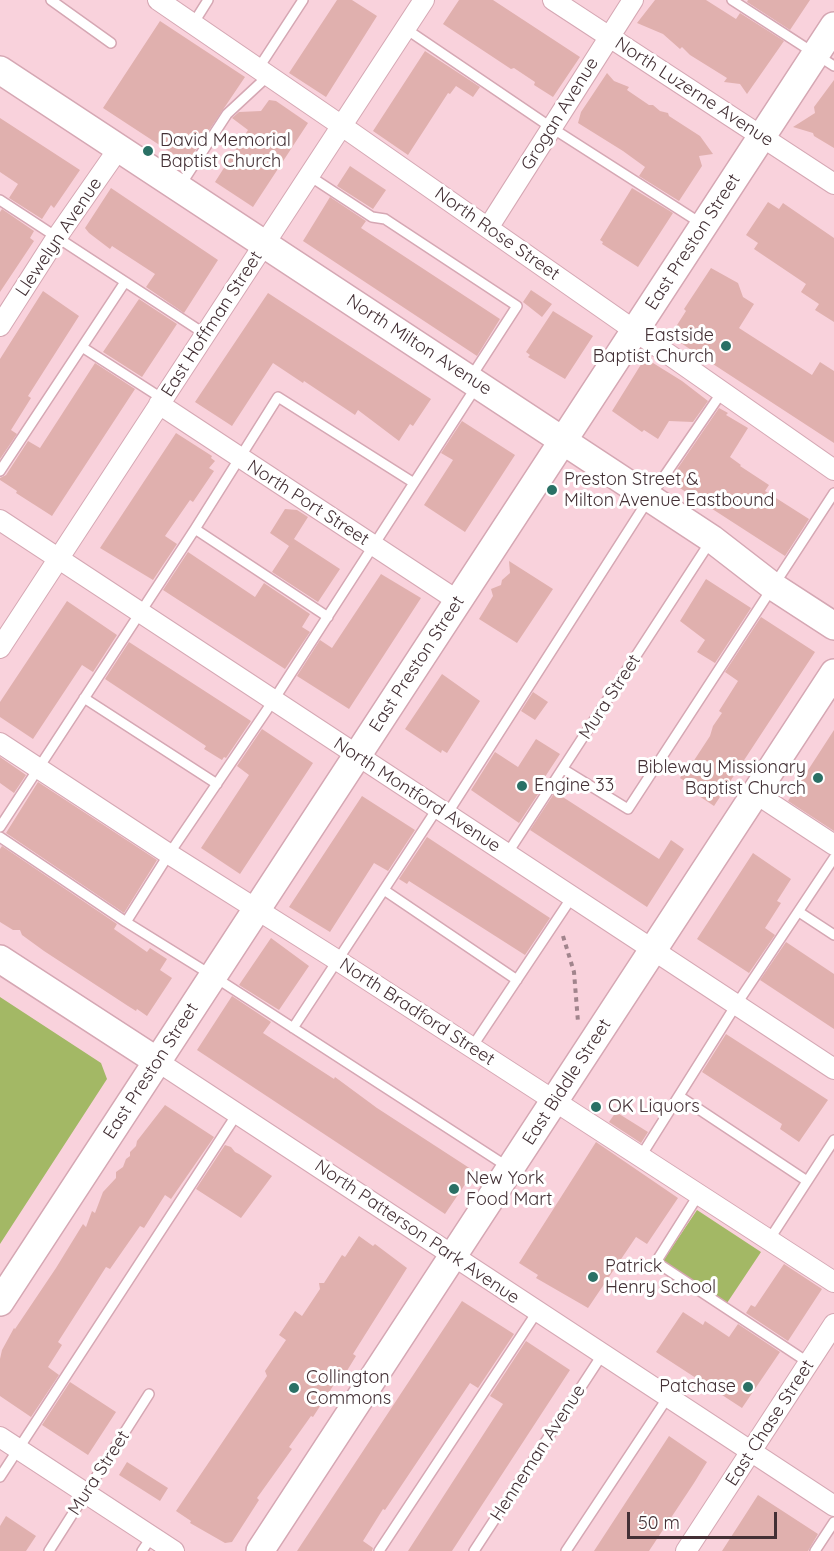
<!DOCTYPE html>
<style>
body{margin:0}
#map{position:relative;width:834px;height:1551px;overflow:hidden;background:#f9d2dc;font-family:Quicksand,sans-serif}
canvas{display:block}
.scale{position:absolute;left:627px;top:1512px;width:150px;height:27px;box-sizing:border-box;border:3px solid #433035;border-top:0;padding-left:8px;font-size:18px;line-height:21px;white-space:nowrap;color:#433035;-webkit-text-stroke:4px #fff;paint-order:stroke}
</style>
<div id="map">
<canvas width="834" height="1551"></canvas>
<div class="scale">50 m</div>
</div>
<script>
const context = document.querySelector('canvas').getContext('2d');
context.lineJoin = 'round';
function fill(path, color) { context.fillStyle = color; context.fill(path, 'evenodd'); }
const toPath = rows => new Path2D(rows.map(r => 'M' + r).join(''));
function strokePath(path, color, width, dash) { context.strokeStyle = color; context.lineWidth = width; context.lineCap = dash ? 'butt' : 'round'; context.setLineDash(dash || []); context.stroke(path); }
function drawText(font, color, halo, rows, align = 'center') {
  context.font = font + ' Quicksand,sans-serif'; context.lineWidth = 6; context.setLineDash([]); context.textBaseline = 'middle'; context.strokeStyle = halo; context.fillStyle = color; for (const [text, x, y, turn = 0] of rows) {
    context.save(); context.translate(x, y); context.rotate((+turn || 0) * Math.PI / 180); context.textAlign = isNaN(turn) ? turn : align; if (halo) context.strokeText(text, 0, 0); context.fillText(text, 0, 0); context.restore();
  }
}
fill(toPath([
 [0,997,101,1063,107,1079,0,1244],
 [697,1210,761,1252,727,1303,663,1261]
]), '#a3b865');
fill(toPath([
 [337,0,352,0,377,16,326,97,289,73],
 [459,0,493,0,580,57,553,97,534,85,535,82,514,68,511,69,443,24],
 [655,0,706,0,736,19,740,13,784,41,747,94,740,84,724,82,727,78,690,55,682,47,680,49,663,34,637,23],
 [748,0,810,0,790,30,747,2],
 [160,21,245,77,187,163,103,108],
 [425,51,480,87,473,97,456,86,450,94,448,93,408,155,373,131],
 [607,73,614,81,629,87,627,90,649,105,653,105,660,111,668,113,669,116,700,136,713,154,699,156,702,166,679,201,639,176,645,167,623,151,578,123,581,112],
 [834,80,834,148,814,136,813,133,793,127,815,113,814,107],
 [269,100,276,101,308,123,253,207,215,182,248,130,232,118,239,112,261,111],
 [0,118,80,170,54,208,51,205,42,219,9,198,18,184,0,172],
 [350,166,386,190,373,209,337,186],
 [111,188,218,260,184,313,146,287,155,274,112,246,110,249,89,233,85,228],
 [632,188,673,213,638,267,602,244,603,242,600,240],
 [330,197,366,221,361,228,500,319,477,356,303,241],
 [768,202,779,209,783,203,834,238,834,322,815,310,819,304,801,292,806,284,754,249,758,243,746,235],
 [2,209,34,231,30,238,34,241,0,292,0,212],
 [711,268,738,283,743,297,754,304,739,328,812,375,820,362,834,371,834,443,670,336,686,311,684,309],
 [531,290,552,304,542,317,523,302],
 [43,291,79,316,28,396,31,398,11,430,17,434,0,459,0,359],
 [268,293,431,399,413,426,410,424,399,441,358,410,355,415,304,381,303,383,273,363,232,426,195,402],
 [139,299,177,324,142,377,103,352],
 [553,311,593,336,565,379,528,357,530,355,526,352],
 [645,358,682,381,708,401,693,422,669,421,658,439,644,430,642,432,612,411],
 [95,363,135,389,52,516,16,493,17,491,0,480,0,478,6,475,28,441,40,448],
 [719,408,728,413,726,415,748,428,730,457,741,465,740,466,769,485,765,491,809,519,785,556,669,481],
 [462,421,515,455,465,532,424,505,453,460,441,453],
 [176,433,212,456,211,458,215,461,209,468,214,471,193,502,190,500,165,536,177,544,153,580,100,548],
 [285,509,297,510,308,517,294,539,340,569,318,602,272,572,289,546,270,533],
 [188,552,255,597,264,583,310,614,302,627,310,632,285,669,163,590],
 [509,561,553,589,517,643,479,619,493,596,491,589,501,585,502,580,510,573],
 [381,574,421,598,349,709,297,676,320,640,332,648],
 [706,579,751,608,715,663,697,652,705,640,680,621],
 [67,601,117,635,93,672,82,665,33,739,0,717,0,702],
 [761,617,815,652,714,806,690,790,692,786,680,778,691,761,693,762,710,736,713,726,722,713,719,711,738,681,725,672],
 [129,642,251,721,226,758,224,757,222,760,204,749,206,746,105,679],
 [442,674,480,701,447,753,442,750,441,753,405,729],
 [533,692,548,702,535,720,521,711],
 [262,729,313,763,240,874,201,848,249,775,237,766],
 [834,730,834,831,788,801],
 [536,739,560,754,541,783,544,785,519,823,471,790,495,752,518,767],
 [0,757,26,775,14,793,0,783],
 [38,782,157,860,124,913,6,833],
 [555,792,659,859,671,840,684,849,647,907,530,830],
 [362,796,415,830,388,871,374,863,330,932,289,907],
 [427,837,550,918,525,955,409,881,407,884,399,879],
 [2,846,117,924,114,929,147,952,150,948,167,959,160,970,172,978,147,1016,137,1009,136,1011,128,1006,44,951,22,935,20,930,13,930,0,922,0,849],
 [753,853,791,879,777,901,781,903,765,928,775,935,749,973,697,939],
 [271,938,309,966,279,1010,239,985],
 [786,942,834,974,834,1029,760,980],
 [232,996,271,1022,263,1033,334,1079,335,1077,377,1108,474,1171,445,1214,197,1050],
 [726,1034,828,1100,799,1142,780,1129,782,1124,702,1072],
 [165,1105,214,1137,171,1199,165,1195,144,1228,140,1226,110,1269,106,1267,58,1342,62,1345,48,1367,59,1375,31,1417,0,1396,0,1359,2,1350,14,1328,15,1329,56,1268,83,1224,86,1227,92,1211,95,1213,103,1192,116,1178,116,1172,123,1167,126,1159,130,1156,130,1152,136,1146,137,1141],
 [616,1112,648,1132,641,1143,609,1122],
 [596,1142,678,1198,647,1244,636,1237,588,1308,536,1278,538,1275,519,1263],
 [225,1145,231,1147,235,1152,239,1154,272,1176,241,1218,196,1189],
 [359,1236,373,1246,375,1244,407,1268,353,1354,356,1356,345,1374,342,1372,313,1417,311,1416,289,1447,292,1449,257,1498,259,1500,232,1542,225,1543,190,1523,191,1521,176,1511,267,1376,265,1371,286,1340,279,1335,295,1311,302,1316,320,1289,319,1283,324,1283,342,1255,345,1257],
 [784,1264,822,1289,788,1341,746,1313,751,1305,755,1307],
 [462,1301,514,1334,478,1388,470,1383,385,1510,383,1509,363,1541,373,1548,372,1551,297,1551],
 [683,1312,703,1325,705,1321,729,1337,738,1324,780,1352,742,1408,656,1352],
 [526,1341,570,1370,452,1551,408,1551,503,1404,490,1396],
 [70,1382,116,1412,88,1455,42,1425],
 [669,1436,707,1462,694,1483,649,1551,594,1551],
 [127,1462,168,1488,160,1501,119,1475],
 [758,1495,818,1534,808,1551,722,1551],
 [6,1516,36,1536,26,1551,0,1551,0,1526]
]), '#e0b0ae');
const lane = toPath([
 [51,0,111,43],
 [732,0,834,66],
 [193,24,208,0],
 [406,29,552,128,702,224],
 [258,69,303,0],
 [308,175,372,217,385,219,517,306,471,377],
 [180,186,227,114,268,76],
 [0,200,205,334],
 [82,347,163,399],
 [0,471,125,282],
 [195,529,328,617],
 [84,698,217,784],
 [563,769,628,809,834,493],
 [447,814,650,497,722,392],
 [0,827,195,529,278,397,414,483],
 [0,837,126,922,213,976,508,1167],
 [507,854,710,542],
 [384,890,517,980],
 [799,912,834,935],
 [126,922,169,854,273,701,476,387],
 [293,1028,437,809],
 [472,1047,572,897],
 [679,1096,807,1181],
 [641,1156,736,1005,834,858],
 [699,1194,656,1262,809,1363],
 [769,1240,834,1140],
 [0,1477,237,1114],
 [49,1551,149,1394],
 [142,1551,152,1536],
 [379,1551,537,1312],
 [474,1551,602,1355],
 [566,1551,668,1397],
 [815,1551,834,1522]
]);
const street = toPath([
 [158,0,342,126,834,470],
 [553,0,834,184],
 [488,228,633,0],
 [0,326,57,237,119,148],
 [159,404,458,601],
 [0,520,834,1069],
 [0,648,424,0],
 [0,743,169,854,337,960,834,1282],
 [755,793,834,845],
 [157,1061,834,1506],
 [0,1437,174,1551],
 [686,1551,834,1324]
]);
const secondary = toPath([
 [0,70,712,539,774,587,834,626],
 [0,959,157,1061],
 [0,1302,834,26],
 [260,1551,834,673]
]);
strokePath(lane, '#d5a7b3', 12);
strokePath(street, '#d5a7b3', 22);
strokePath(secondary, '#d5a7b3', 30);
strokePath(toPath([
 [563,936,574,972,578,1022]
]), '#a1848c', 4, [4.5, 4.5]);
strokePath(lane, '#fff', 9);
strokePath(street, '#fff', 20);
strokePath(secondary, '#fff', 27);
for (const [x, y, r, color] of [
 [148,151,6,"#2a7065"],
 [726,346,6,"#2a7065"],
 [552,490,6,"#2a7065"],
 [818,778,6,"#2a7065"],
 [522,786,6,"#2a7065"],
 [596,1107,6,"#2a7065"],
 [454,1189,6,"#2a7065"],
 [593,1277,6,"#2a7065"],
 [748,1387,6,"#2a7065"],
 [294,1388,6,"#2a7065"]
]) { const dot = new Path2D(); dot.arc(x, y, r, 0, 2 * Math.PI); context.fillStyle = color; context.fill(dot); strokePath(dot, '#fff', 2); }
drawText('18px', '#433035', '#fff', [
 ["North Luzerne Avenue",694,92,33],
 ["Grogan Avenue",560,114,-58],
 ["North Rose Street",497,234,35],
 ["Llewelyn Avenue",59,237,-56],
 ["East Preston Street",693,242,-57],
 ["East Hoffman Street",212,324,-57],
 ["North Milton Avenue",419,345,33],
 ["North Port Street",308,503,33],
 ["East Preston Street",417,664,-57],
 ["Mura Street",610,697,-57],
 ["North Montford Avenue",417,795,33],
 ["North Bradford Street",417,1012,33],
 ["East Preston Street",151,1071,-57],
 ["East Biddle Street",567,1082,-57],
 ["North Patterson Park Avenue",417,1232,34],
 ["East Chase Street",770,1423,-57],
 ["Henneman Avenue",538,1453,-57],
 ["Mura Street",99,1473,-57]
]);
drawText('18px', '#433035', '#fff', [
 ["David Memorial",160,141],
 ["Baptist Church",160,162],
 ["Eastside",714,336,"right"],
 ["Baptist Church",714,357,"right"],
 ["Preston Street &",564,480],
 ["Milton Avenue Eastbound",564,501],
 ["Bibleway Missionary",806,768,"right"],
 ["Baptist Church",806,789,"right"],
 ["Engine 33",534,786],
 ["OK Liquors",608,1107],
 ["New York",466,1179],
 ["Food Mart",466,1200],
 ["Patrick",605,1267],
 ["Henry School",605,1288],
 ["Collington",306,1378],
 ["Commons",306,1399],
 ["Patchase",736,1387,"right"]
], 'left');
</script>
